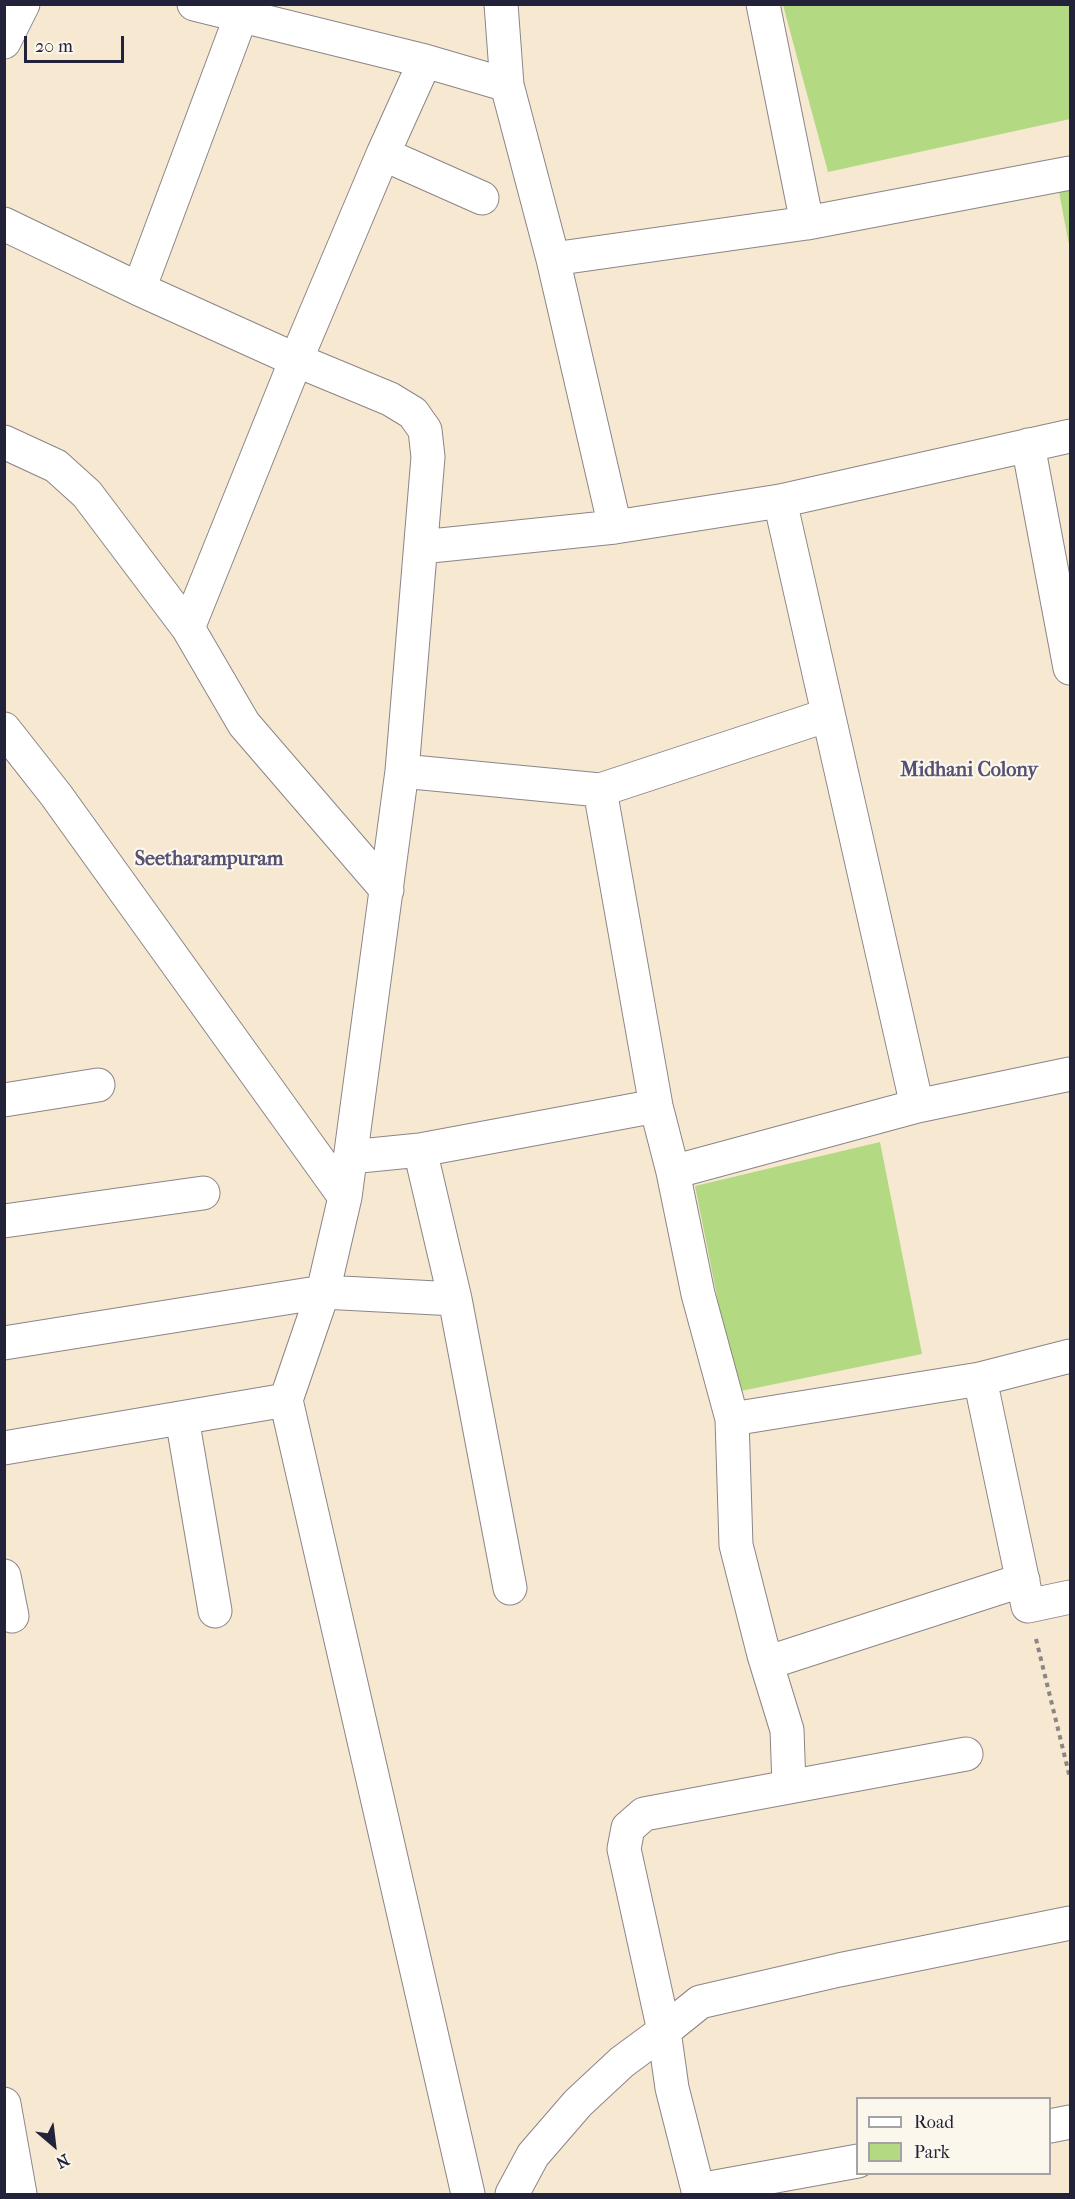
<!DOCTYPE html>
<style>
body{margin:0}
#map{position:relative;width:1075px;height:2199px;overflow:hidden;background:#f7e8d2;font-family:"IM FELL French Canon",serif}
canvas{display:block}
.frame{position:absolute;inset:0;border:6px solid #22223b;pointer-events:none}
.legend{position:absolute;left:856px;top:2097px;width:195px;height:78px;box-sizing:border-box;background:#fbf7ec;border:2px solid #a4a2a5;margin:0;padding:8px 10px;list-style:none;font-size:18px;color:#22223b}
.legend li{display:flex;align-items:center;gap:12px;height:30px}
.legend b{width:30px;border:2px solid #a4a2a5}
.north{position:absolute;left:24px;top:2115px;width:60px;height:60px;-webkit-text-stroke:4px #fbf7ec;paint-order:stroke;rotate:152deg;font-size:16px;font-weight:700;line-height:24px;text-align:center;color:#22223b}
.north::after{content:'';display:block;margin:auto;width:21px;height:27px;background:#22223b;clip-path:polygon(50% 0,100% 100%,50% 72%,0 100%)}
.scale{position:absolute;left:24px;top:36px;width:100px;height:27px;box-sizing:border-box;border:3px solid #22223b;border-top:0;padding-left:8px;font-size:18px;line-height:21px;white-space:nowrap;color:#22223b;-webkit-text-stroke:4px #fbf7ec;paint-order:stroke}
</style>
<div id="map">
<canvas width="1075" height="2199"></canvas>
<div class="frame"></div>
<ul class="legend">
<li><b style="height:8px;background:#fff"></b>Road</li>
<li><b style="height:16px;background:#b3da83"></b>Park</li>
</ul>
<div class="north">N</div>
<div class="scale">20 m</div>
</div>
<script>
const context = document.querySelector('canvas').getContext('2d');
context.lineJoin = 'round';
function fill(path, color) { context.fillStyle = color; context.fill(path, 'evenodd'); }
const toPath = rows => new Path2D(rows.map(r => 'M' + r).join(''));
function strokePath(path, color, width, dash) { context.strokeStyle = color; context.lineWidth = width; context.lineCap = dash ? 'butt' : 'round'; context.setLineDash(dash || []); context.stroke(path); }
function drawText(font, color, halo, rows, align = 'center') {
  context.font = font + ' "IM FELL French Canon",serif'; context.lineWidth = 4.5; context.setLineDash([]); context.textBaseline = 'middle'; context.strokeStyle = halo; context.fillStyle = color; for (const [text, x, y, turn = 0] of rows) {
    context.save(); context.translate(x, y); context.rotate((+turn || 0) * Math.PI / 180); context.textAlign = isNaN(turn) ? turn : align; if (halo) context.strokeText(text, 0, 0); context.fillText(text, 0, 0); context.restore();
  }
}
fill(toPath([
 [783,5,1070,5,1070,119,828,172],
 [1070,190,1070,250,1059,192],
 [880,1142,922,1354,736,1392,695,1186]
]), '#b3da83');
const minor = toPath([
 [194,4,425,61,507,85],
 [501,4,507,85,553,259,615,527],
 [763,4,807,223],
 [4,42,23,4],
 [383,154,482,198],
 [4,224,139,289,296,360,390,399,413,413,425,430,428,457,402,771,345,1197,323,1292,286,1400,468,2194],
 [553,259,807,223,1070,173],
 [139,289,241,16],
 [4,442,56,466,87,494,188,628,244,724,387,890],
 [1028,445,1070,668],
 [780,501,917,1106],
 [421,547,615,527,780,501,1070,436],
 [188,628,296,360,383,154,425,61],
 [4,729,56,795,345,1197],
 [402,771,600,790,828,715],
 [600,790,656,1106,673,1172,698,1294,732,1419,736,1545,764,1655,779,1659,1023,1580],
 [4,1100,98,1085],
 [420,1150,455,1299,510,1588],
 [350,1157,420,1150,656,1106],
 [673,1172,917,1106,1070,1074],
 [4,1221,203,1193],
 [4,1343,323,1292,455,1299],
 [980,1379,1028,1606,1070,1597],
 [182,1418,215,1611],
 [732,1419,980,1379,1070,1356],
 [4,1448,286,1400],
 [4,1576,12,1616],
 [764,1655,787,1730,789,1786],
 [4,2104,20,2194],
 [1050,2126,1070,2122],
 [699,2190,858,2161],
 [512,2194,533,2155,578,2103,622,2062,664,2031,624,1849,628,1828,644,1814,966,1754],
 [699,2194,672,2088,664,2031,700,2002,839,1970,1070,1923]
]);
strokePath(minor, '#8c8586', 35);
strokePath(toPath([
 [1036,1639,1070,1778]
]), '#8c8586', 4, [4.5, 4.5]);
strokePath(minor, '#fff', 33);
drawText('bold 20px', '#565073', '#fbf7ec', [
 ["Midhani Colony",969,771],
 ["Seetharampuram",209,860]
]);
</script>
